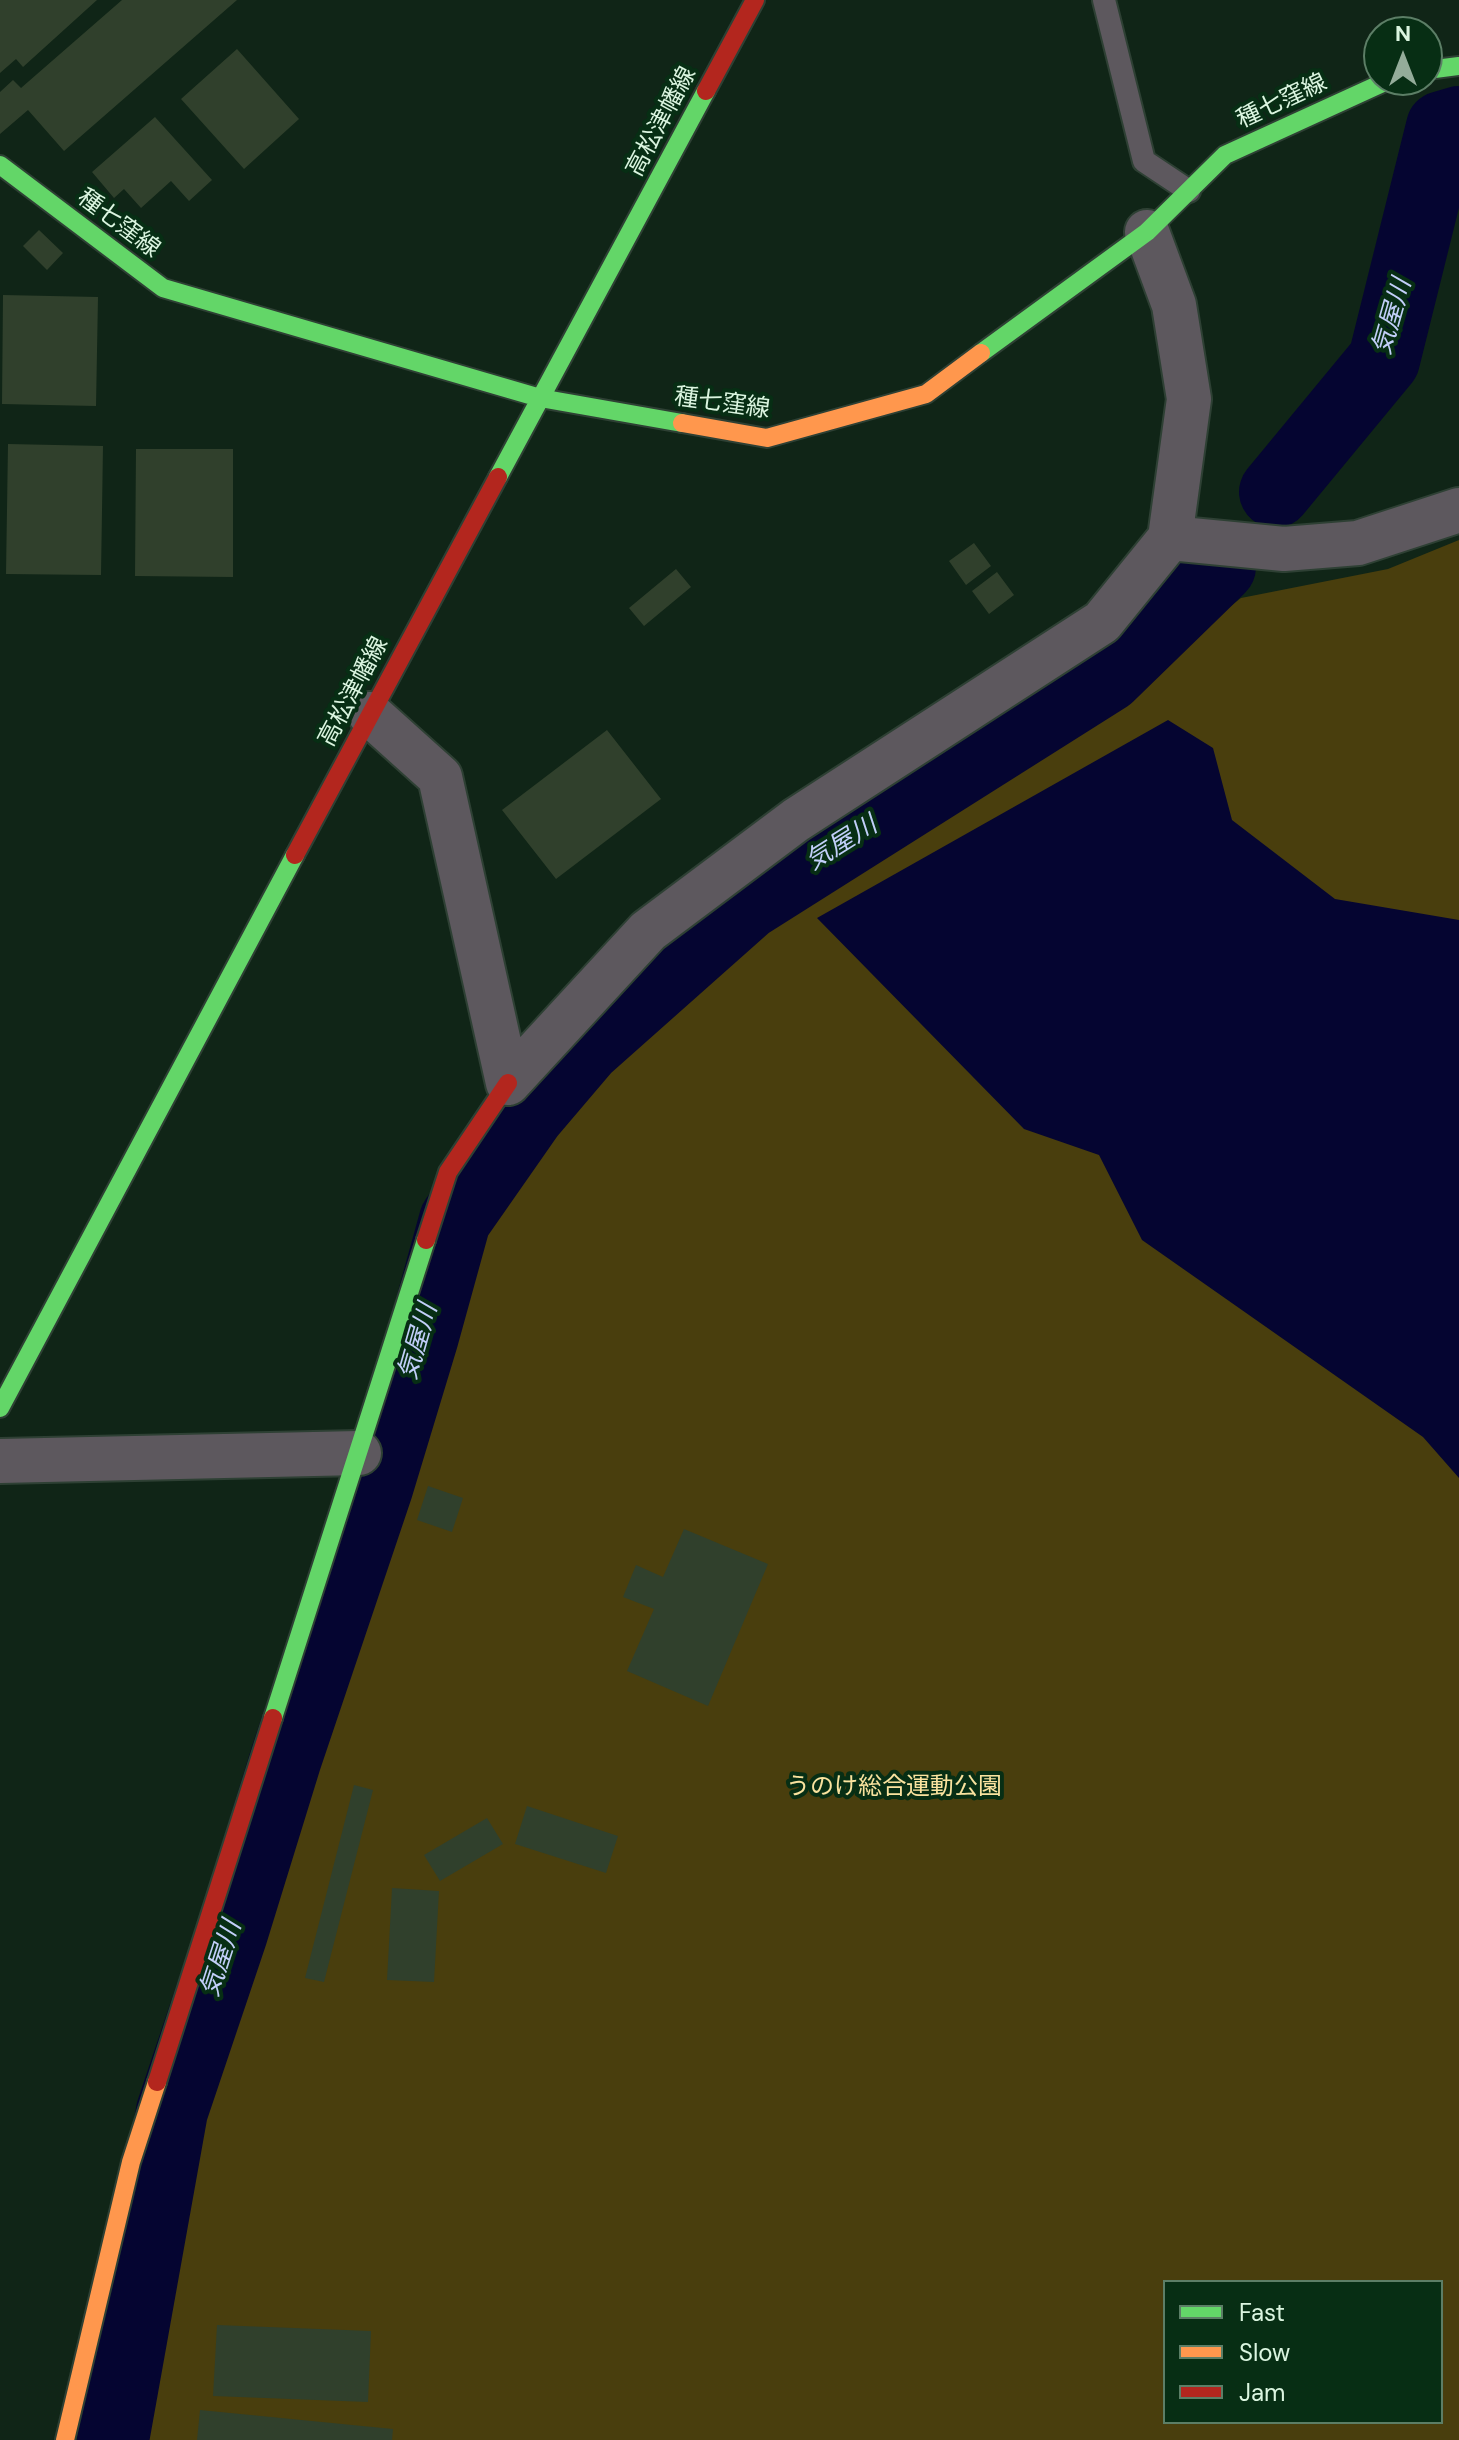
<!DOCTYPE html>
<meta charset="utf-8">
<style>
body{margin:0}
#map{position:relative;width:1459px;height:2440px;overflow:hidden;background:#102517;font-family:"DM Sans",sans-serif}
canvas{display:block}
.legend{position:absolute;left:1163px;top:2280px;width:280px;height:144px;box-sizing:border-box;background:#072e14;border:2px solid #5c7e66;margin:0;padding:10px 14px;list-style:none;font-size:24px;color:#dbf5e0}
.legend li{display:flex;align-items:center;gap:16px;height:40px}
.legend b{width:40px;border:2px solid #5c7e66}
.north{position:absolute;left:1363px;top:16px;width:80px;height:80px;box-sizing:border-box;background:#072e14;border:2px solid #5c7e66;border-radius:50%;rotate:0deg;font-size:22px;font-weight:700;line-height:32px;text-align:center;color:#dbf5e0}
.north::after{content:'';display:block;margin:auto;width:28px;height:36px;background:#94ac9a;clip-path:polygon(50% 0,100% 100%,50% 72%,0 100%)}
</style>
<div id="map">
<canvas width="1459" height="2440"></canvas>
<ul class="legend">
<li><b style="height:10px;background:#63d668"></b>Fast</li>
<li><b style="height:10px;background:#ff974d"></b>Slow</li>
<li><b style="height:10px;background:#b3261e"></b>Jam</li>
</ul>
<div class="north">N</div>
</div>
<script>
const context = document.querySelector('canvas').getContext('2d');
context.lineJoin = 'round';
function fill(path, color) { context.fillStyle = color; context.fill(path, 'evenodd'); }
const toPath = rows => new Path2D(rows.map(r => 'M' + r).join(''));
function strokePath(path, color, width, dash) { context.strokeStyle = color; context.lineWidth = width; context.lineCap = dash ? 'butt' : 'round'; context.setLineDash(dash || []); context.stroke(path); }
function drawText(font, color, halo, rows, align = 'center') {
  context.font = font + ' "DM Sans","Noto Sans JP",sans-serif'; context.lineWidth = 8; context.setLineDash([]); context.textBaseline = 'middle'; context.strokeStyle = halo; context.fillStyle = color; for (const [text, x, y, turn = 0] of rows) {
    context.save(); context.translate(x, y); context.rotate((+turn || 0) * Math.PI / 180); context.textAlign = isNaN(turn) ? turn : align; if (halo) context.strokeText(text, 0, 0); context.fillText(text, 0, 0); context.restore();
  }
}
fill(toPath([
 [1459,540,1459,2440,138,2440,199,2126,396,1494,472,1230,604,1057,718,955,991,791,1241,598,1388,569],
 [1165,2282,1441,2282,1441,2422,1165,2422]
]), '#493e0d');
fill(toPath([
 [1168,720,1213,748,1232,820,1335,899,1459,920,1459,1478,1423,1437,1142,1240,1099,1155,1024,1129,817,918]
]), '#050531');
strokePath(toPath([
 [1275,492,1384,360,1442,127,1459,122],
 [113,2440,172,2111,232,1933,286,1758,377,1488,423,1336,455,1220,529,1114,586,1047,747,904,1108,676,1220,567]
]), '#050531', 72);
fill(toPath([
 [0,0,97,0,23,67,16,59,0,73],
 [122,0,237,0,64,151,28,110,0,134,0,92,13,80,21,88],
 [237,49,299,119,244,169,181,99],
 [155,117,212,180,189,201,171,181,141,208,124,189,114,198,92,172],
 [39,230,63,253,47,270,23,246],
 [3,295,98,297,96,406,2,404],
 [8,444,103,446,101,575,6,574],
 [136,449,233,449,233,577,135,576],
 [974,543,991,566,966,585,949,561],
 [676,569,691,587,644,626,629,608],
 [997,572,1014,595,989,614,972,591],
 [607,730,661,799,556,879,502,810],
 [428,1486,463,1498,452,1532,417,1520],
 [684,1529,768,1564,708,1706,627,1671,654,1609,623,1597,636,1565,663,1577],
 [354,1785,373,1790,324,1982,305,1978],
 [527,1806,618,1836,606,1873,515,1844],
 [487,1818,503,1844,440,1881,424,1855],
 [392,1888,439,1891,434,1982,387,1980],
 [217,2325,371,2331,368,2402,213,2396],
 [200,2410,393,2429,392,2440,197,2440]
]), '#30402c');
const lane = toPath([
 [1104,0,1144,161,1189,191]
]);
const street = toPath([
 [1170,538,1284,549,1358,543,1459,510],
 [370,714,440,777,508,1083],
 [508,1083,648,931,796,820,1102,622,1170,538,1189,399,1174,305,1147,232],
 [0,1461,359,1453]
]);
const fast = toPath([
 [1427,70,1459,66],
 [0,165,163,288,540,398,682,423],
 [981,353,1147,232,1225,155,1389,80],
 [498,477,706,91],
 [0,1408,295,855],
 [273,1718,426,1240]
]);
const slow = toPath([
 [682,423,767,438,926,394,981,353],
 [65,2440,131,2162,157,2082]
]);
const jam = toPath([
 [706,91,755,0],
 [295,855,498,477],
 [426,1240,448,1172,508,1083],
 [157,2082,273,1718]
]);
strokePath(lane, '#2e4034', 26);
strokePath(street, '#2e4034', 48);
strokePath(fast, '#2e4034', 22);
strokePath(slow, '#2e4034', 22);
strokePath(jam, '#2e4034', 22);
strokePath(lane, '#5d585e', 22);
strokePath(street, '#5d585e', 44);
strokePath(fast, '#63d668', 18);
strokePath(slow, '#ff974d', 18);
strokePath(jam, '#b3261e', 18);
drawText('24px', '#dbf5e0', '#072e14', [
 ["種七窪線",1282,102,-25],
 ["高松津幡線",662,122,-62],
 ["種七窪線",118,224,37],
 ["種七窪線",722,404,8],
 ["高松津幡線",354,692,-62]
]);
drawText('24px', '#fae39f', '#072e14', [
 ["うのけ総合運動公園",894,1788]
]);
drawText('italic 26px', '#c2cff9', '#072e14', [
 ["気屋川",1393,317,-74],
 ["気屋川",842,844,-32],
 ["気屋川",419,1342,-74],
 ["気屋川",222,1959,-72]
]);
</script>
